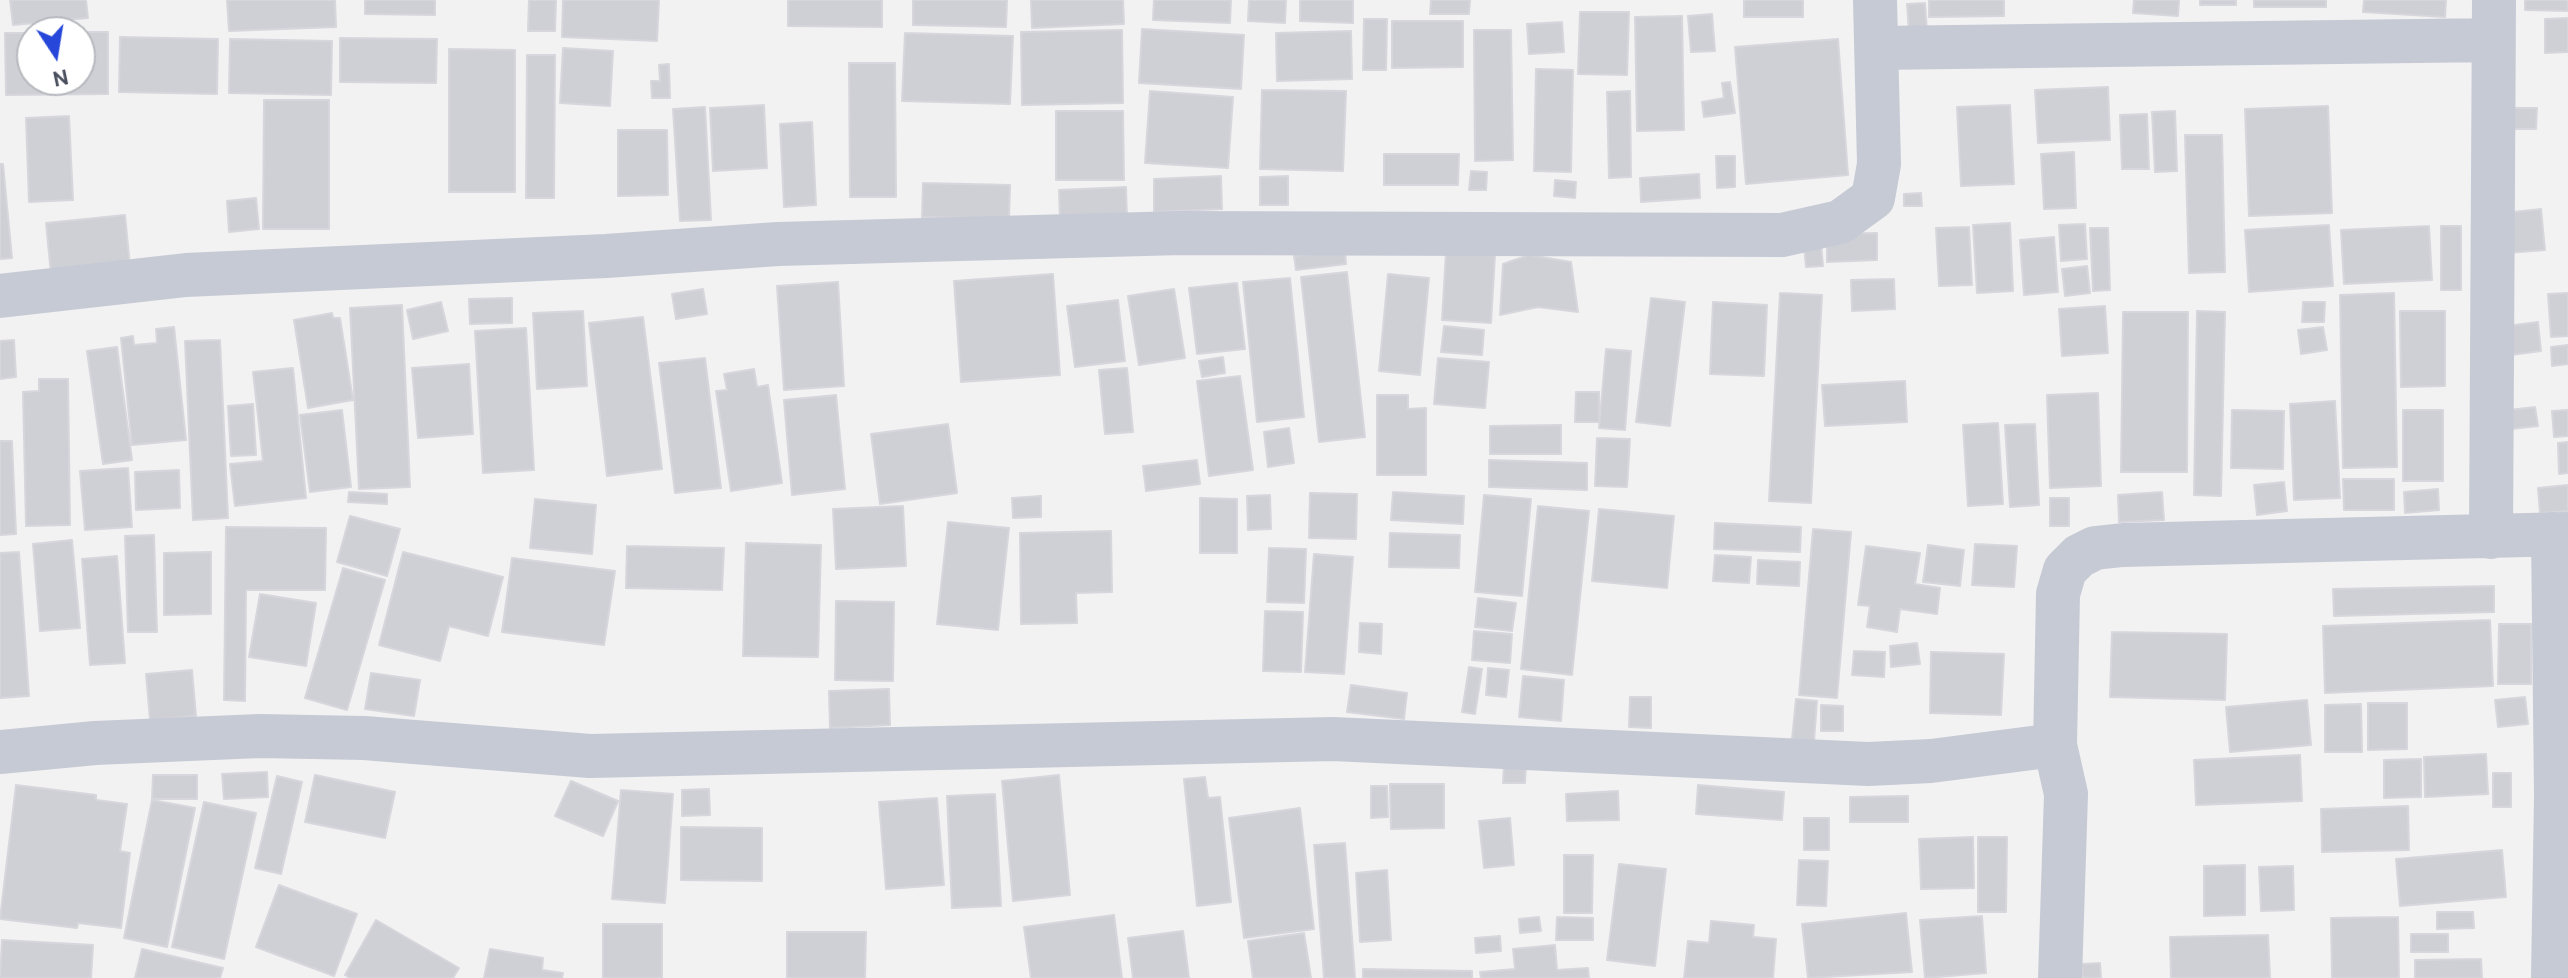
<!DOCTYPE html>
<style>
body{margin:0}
#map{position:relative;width:2568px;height:978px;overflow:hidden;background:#f3f2f2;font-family:Cabin,sans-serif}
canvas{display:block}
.north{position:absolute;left:16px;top:16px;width:80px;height:80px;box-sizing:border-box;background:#fff;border:2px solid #b7b9bf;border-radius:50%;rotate:168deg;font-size:22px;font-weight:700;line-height:32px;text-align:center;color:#4a505e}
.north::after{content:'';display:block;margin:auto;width:28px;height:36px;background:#2647d9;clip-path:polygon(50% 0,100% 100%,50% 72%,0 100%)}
</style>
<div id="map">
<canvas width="2568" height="978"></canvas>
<div class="north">N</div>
</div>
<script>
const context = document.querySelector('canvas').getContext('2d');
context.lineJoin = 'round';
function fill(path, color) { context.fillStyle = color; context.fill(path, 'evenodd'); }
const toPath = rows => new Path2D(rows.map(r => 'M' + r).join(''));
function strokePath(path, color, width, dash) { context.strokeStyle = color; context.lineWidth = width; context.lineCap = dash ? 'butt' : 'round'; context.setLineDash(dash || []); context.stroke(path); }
const building = toPath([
 [10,0,86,0,88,18,13,25,10,0],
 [227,0,335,0,336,27,229,31,227,0],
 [365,0,435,0,435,15,365,14,365,0],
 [529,0,556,0,555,31,528,31,529,0],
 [563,0,659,0,657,41,562,37,563,0],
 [788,0,882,0,882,27,788,26,788,0],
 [913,0,1007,0,1006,27,913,25,913,0],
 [1031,0,1123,0,1124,24,1032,28,1031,0],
 [1154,0,1231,0,1230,23,1153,20,1154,0],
 [1249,0,1286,0,1285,23,1248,21,1249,0],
 [1300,0,1353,0,1353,23,1300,21,1300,0],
 [1431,0,1470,0,1469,14,1430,14,1431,0],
 [1744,0,1803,0,1803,17,1744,17,1744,0],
 [1929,0,2004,0,2004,16,1929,17,1929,0],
 [2134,0,2179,0,2178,16,2133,13,2134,0],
 [2200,0,2236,0,2236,5,2200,5,2200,0],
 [2254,0,2326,0,2326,7,2254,7,2254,0],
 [2364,0,2446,0,2445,17,2363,12,2364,0],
 [2525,0,2568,0,2568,11,2525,10,2525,0],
 [1925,3,1927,32,1909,33,1907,4,1925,3],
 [1580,12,1629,12,1627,75,1578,74,1580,12],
 [1712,14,1715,51,1691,52,1688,16,1712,14],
 [1682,16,1684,130,1637,131,1635,17,1682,16],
 [2568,18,2568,52,2545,53,2545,19,2568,18],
 [1364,19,1387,19,1386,70,1363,70,1364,19],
 [1392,21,1463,21,1463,67,1392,68,1392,21],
 [1562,22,1564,52,1529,54,1527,24,1562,22],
 [1142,29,1244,35,1241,89,1139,83,1142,29],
 [1122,30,1123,103,1022,105,1021,32,1122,30],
 [1474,30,1511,30,1513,160,1475,161,1474,30],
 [1351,31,1352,79,1277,81,1276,33,1351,31],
 [80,32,108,32,108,94,6,95,5,33,32,33,32,80,80,80,80,32],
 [905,33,1013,36,1010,104,902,101,905,33],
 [120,37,218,39,217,94,119,92,120,37],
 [340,38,437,39,436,83,340,82,340,38],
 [230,39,332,41,331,95,229,93,230,39],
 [1838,39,1848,175,1746,184,1735,47,1838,39],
 [563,48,613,51,610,106,560,103,563,48],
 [449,49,515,50,515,192,449,192,449,49],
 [527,55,555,55,554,198,526,198,527,55],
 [849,63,895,63,896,197,850,197,849,63],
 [669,64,670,98,652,98,651,81,660,81,659,65,669,64],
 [1536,69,1573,70,1571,172,1534,171,1536,69],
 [1730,82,1735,113,1704,117,1702,102,1724,98,1722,83,1730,82],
 [2108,87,2110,140,2038,143,2035,90,2108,87],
 [1262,90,1346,91,1343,171,1260,169,1262,90],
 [1150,91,1233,97,1228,168,1145,163,1150,91],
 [1630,91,1631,177,1609,178,1607,92,1630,91],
 [264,100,329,100,329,229,263,229,264,100],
 [764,105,767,168,713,171,710,108,764,105],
 [2010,105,2014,184,1961,186,1957,107,2010,105],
 [2328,106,2332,213,2249,216,2245,109,2328,106],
 [705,107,711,220,680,221,673,109,705,107],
 [2514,108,2537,108,2536,129,2513,129,2514,108],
 [1056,111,1123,111,1124,180,1056,180,1056,111],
 [2175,111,2177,171,2155,172,2152,112,2175,111],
 [2147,114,2149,169,2122,169,2120,115,2147,114],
 [69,116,73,200,29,202,26,118,69,116],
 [812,122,816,205,784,207,780,124,812,122],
 [618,130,667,130,668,195,618,196,618,130],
 [2185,135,2222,135,2225,272,2189,273,2185,135],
 [2074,152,2076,208,2044,209,2041,154,2074,152],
 [1384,154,1459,154,1458,185,1384,185,1384,154],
 [1716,156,1735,156,1735,187,1717,188,1716,156],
 [0,164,3,164,12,258,0,259,0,164],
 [1471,171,1487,172,1486,190,1469,190,1471,171],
 [1699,174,1700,198,1641,202,1640,178,1699,174],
 [1221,176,1222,209,1154,212,1154,179,1221,176],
 [1288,176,1288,205,1260,205,1260,177,1288,176],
 [1555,180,1576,182,1575,198,1554,196,1555,180],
 [923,183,1010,185,1009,219,922,217,923,183],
 [1126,187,1127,220,1060,223,1059,190,1126,187],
 [1921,193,1922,206,1904,206,1904,194,1921,193],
 [256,198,259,229,229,232,227,201,256,198],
 [2541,209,2545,250,2507,253,2504,213,2541,209],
 [125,215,130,266,51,274,46,223,125,215],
 [2010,223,2013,291,1977,293,1973,225,2010,223],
 [2085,224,2087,259,2061,261,2059,225,2085,224],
 [2329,225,2333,286,2249,292,2245,230,2329,225],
 [2429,226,2432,280,2344,284,2341,230,2429,226],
 [2441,226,2461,226,2461,290,2441,290,2441,226],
 [1969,227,1972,285,1939,286,1936,228,1969,227],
 [2090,228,2108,228,2110,290,2093,291,2090,228],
 [1877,233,1877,260,1827,262,1827,234,1877,233],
 [2054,237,2058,292,2024,295,2020,240,2054,237],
 [1821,244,1823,266,1806,267,1804,245,1821,244],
 [1345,250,1346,264,1296,270,1294,256,1345,250],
 [1446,252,1495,255,1491,323,1442,320,1446,252],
 [1529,255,1571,262,1578,312,1538,307,1500,315,1503,264,1529,255],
 [2087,266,2090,293,2065,296,2062,269,2087,266],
 [1347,272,1365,437,1319,442,1301,277,1347,272],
 [1053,274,1060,375,961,382,954,281,1053,274],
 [1388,274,1429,278,1420,375,1379,371,1388,274],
 [1290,278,1304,417,1257,422,1243,282,1290,278],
 [1894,279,1895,309,1852,311,1851,280,1894,279],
 [838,282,844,386,784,390,777,286,838,282],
 [1237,283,1245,349,1197,354,1189,288,1237,283],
 [703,289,707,314,676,319,672,294,703,289],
 [1174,289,1185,358,1139,365,1128,296,1174,289],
 [1780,293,1822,295,1811,503,1769,501,1780,293],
 [2394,293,2397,467,2343,468,2340,295,2394,293],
 [2568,293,2568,336,2551,337,2548,294,2568,293],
 [512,298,512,323,470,324,469,299,512,298],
 [1651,298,1685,302,1670,426,1636,422,1651,298],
 [1118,300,1125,361,1075,367,1067,306,1118,300],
 [441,302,448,331,413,339,407,310,441,302],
 [1713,302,1767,305,1764,376,1710,374,1713,302],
 [2303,302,2325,302,2324,322,2302,322,2303,302],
 [402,305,410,487,359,489,350,308,402,305],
 [2105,306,2108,353,2062,356,2059,309,2105,306],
 [583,311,587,386,537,389,533,313,583,311],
 [2197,311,2225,312,2221,496,2194,495,2197,311],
 [2400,311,2445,311,2445,386,2401,387,2400,311],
 [2123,312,2188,312,2187,472,2121,472,2123,312],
 [332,313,333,318,340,318,353,400,308,408,294,320,332,313],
 [643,317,662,469,607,476,589,323,643,317],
 [2538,322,2541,351,2511,355,2507,326,2538,322],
 [1444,326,1484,330,1482,355,1441,352,1444,326],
 [174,327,186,440,132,445,121,338,133,336,134,345,157,343,156,329,174,327],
 [2323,327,2327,350,2301,354,2298,330,2323,327],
 [526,328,534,470,483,473,475,331,526,328],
 [14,340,16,377,0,379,0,341,14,340],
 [220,340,228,518,193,520,185,341,220,340],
 [2568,345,2568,364,2552,366,2551,347,2568,345],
 [117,347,132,460,103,464,87,351,117,347],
 [1606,349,1631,351,1625,430,1599,428,1606,349],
 [1223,357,1225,373,1202,377,1199,361,1223,357],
 [705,358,721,488,675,493,659,363,705,358],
 [1438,358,1489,362,1485,408,1434,404,1438,358],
 [469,364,473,434,418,438,412,368,469,364],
 [293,368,306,498,235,506,230,464,263,461,253,372,293,368],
 [1127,368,1133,432,1105,434,1099,370,1127,368],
 [754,369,757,387,768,385,782,483,731,491,716,391,727,390,724,374,754,369],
 [1240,376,1253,470,1209,476,1197,381,1240,376],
 [39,379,68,379,70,525,26,526,23,392,39,391,39,379],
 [1905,381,1907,422,1825,426,1822,385,1905,381],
 [1576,392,1599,392,1599,422,1575,422,1576,392],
 [2098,393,2101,486,2050,488,2047,395,2098,393],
 [836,395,845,489,792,495,784,400,836,395],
 [1377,395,1408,395,1408,409,1426,408,1426,475,1377,475,1377,395],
 [2335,401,2340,498,2294,500,2290,404,2335,401],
 [253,404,256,455,231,456,228,406,253,404],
 [2535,407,2538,426,2511,429,2509,410,2535,407],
 [342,410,351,487,310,492,300,415,342,410],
 [2232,410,2284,411,2283,469,2231,468,2232,410],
 [2403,410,2443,410,2443,481,2403,481,2403,410],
 [2568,410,2568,436,2554,437,2552,411,2568,410],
 [1998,423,2003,504,1968,506,1963,425,1998,423],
 [948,424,957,493,880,504,871,434,948,424],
 [2035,424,2039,505,2010,507,2005,425,2035,424],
 [1561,425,1561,454,1490,454,1490,426,1561,425],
 [1289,428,1294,463,1268,467,1264,432,1289,428],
 [1597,438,1630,439,1627,487,1595,486,1597,438],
 [0,441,12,441,16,534,0,535,0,441],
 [2568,442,2568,473,2559,474,2558,443,2568,442],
 [1197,460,1200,484,1146,491,1143,466,1197,460],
 [1489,460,1587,463,1587,490,1489,487,1489,460],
 [128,468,132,527,85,530,80,471,128,468],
 [179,470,180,508,136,510,135,472,179,470],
 [2343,479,2394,479,2394,510,2344,510,2343,479],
 [2284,482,2287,511,2257,515,2254,485,2284,482],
 [2568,485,2568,511,2540,513,2538,488,2568,485],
 [2438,489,2439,510,2405,513,2404,492,2438,489],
 [349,492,387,494,387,504,348,502,349,492],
 [1393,492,1464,496,1463,524,1391,520,1393,492],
 [2162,492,2164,520,2119,522,2118,495,2162,492],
 [1310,493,1357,494,1356,539,1309,538,1310,493],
 [1270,495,1271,529,1248,530,1247,496,1270,495],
 [1484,495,1531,499,1522,596,1475,592,1484,495],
 [1041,496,1041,517,1013,518,1012,498,1041,496],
 [1200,498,1237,499,1237,553,1200,553,1200,498],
 [2050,498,2069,498,2069,526,2050,526,2050,498],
 [535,499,596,505,592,554,530,548,535,499],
 [903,506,906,566,836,569,833,509,903,506],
 [1538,506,1589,511,1572,675,1521,669,1538,506],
 [1599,509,1674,516,1667,588,1592,581,1599,509],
 [350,516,400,529,387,576,337,562,350,516],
 [948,522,1009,528,998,630,937,624,948,522],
 [1715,523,1801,527,1800,552,1714,549,1715,523],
 [226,527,326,528,325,590,246,590,245,701,224,700,226,527],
 [1813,529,1851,532,1837,698,1799,695,1813,529],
 [1111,531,1112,592,1076,593,1077,623,1021,624,1020,533,1111,531],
 [1390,533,1460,535,1459,568,1389,567,1390,533],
 [154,535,157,632,128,632,125,536,154,535],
 [72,540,80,628,40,631,33,544,72,540],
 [746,543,821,545,818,657,743,656,746,543],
 [1975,544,2017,546,2014,587,1972,585,1975,544],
 [1928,545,1964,550,1960,586,1923,582,1928,545],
 [627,546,724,548,722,590,626,588,627,546],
 [1866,546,1920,553,1915,584,1940,588,1937,614,1900,609,1897,632,1867,627,1870,606,1858,605,1866,546],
 [1269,548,1306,549,1304,603,1267,602,1269,548],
 [19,552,29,696,0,698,0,553,19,552],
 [211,552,211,614,164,615,164,553,211,552],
 [403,552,503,577,488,636,449,626,440,661,379,645,403,552],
 [1314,554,1353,557,1344,674,1305,672,1314,554],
 [1715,555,1751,557,1749,583,1713,581,1715,555],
 [117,556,125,663,90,665,82,559,117,556],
 [512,558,615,571,604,645,502,632,512,558],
 [1758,560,1800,562,1799,586,1757,584,1758,560],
 [343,568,385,580,347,710,305,698,343,568],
 [2494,586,2494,612,2334,616,2333,589,2494,586],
 [260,594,316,603,306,666,249,657,260,594],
 [1478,598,1516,603,1512,631,1475,627,1478,598],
 [836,601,894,602,893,681,835,680,836,601],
 [1265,611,1303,612,1301,672,1263,671,1265,611],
 [2490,620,2493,686,2325,693,2323,626,2490,620],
 [1360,623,1382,624,1381,654,1359,652,1360,623],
 [2499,624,2531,624,2531,684,2498,684,2499,624],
 [1474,631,1512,634,1510,663,1472,660,1474,631],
 [2112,632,2227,634,2225,700,2110,697,2112,632],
 [1917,643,1920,664,1891,667,1890,646,1917,643],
 [1854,651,1885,652,1884,677,1852,675,1854,651],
 [1931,652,2004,654,2001,715,1930,713,1931,652],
 [1469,667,1482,669,1475,714,1462,712,1469,667],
 [1488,668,1509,670,1506,697,1486,695,1488,668],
 [192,670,196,716,150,720,146,674,192,670],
 [371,673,420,680,414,716,365,709,371,673],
 [1523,676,1564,680,1561,721,1519,717,1523,676],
 [1351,685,1407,693,1404,719,1347,712,1351,685],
 [889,689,890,725,830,728,829,691,889,689],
 [1630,697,1651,697,1651,728,1629,727,1630,697],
 [2525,697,2528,724,2498,727,2495,700,2525,697],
 [1796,699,1817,701,1814,741,1792,739,1796,699],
 [2307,700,2311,745,2230,752,2226,707,2307,700],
 [2368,703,2407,703,2407,749,2368,750,2368,703],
 [2361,704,2362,752,2325,752,2325,705,2361,704],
 [1821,705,1843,706,1843,731,1821,731,1821,705],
 [2486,754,2488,794,2425,797,2424,757,2486,754],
 [2300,755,2302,801,2196,805,2194,760,2300,755],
 [2421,759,2421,797,2384,798,2384,760,2421,759],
 [1504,765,1526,766,1525,783,1503,783,1504,765],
 [267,772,268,797,224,799,222,774,267,772],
 [2493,773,2511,773,2511,807,2493,807,2493,773],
 [153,775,197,775,197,799,152,799,153,775],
 [315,775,395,792,385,838,305,822,315,775],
 [1059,775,1070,895,1013,901,1002,781,1059,775],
 [277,776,302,782,281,874,255,868,277,776],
 [1205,777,1208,798,1220,797,1231,902,1197,906,1184,779,1205,777],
 [571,781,618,801,603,836,555,816,571,781],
 [1390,784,1444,784,1444,828,1391,829,1390,784],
 [16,785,96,795,96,800,127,804,120,851,130,853,121,928,78,923,77,928,0,919,16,785],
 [1698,785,1784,792,1782,820,1696,814,1698,785],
 [1371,786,1387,786,1388,817,1371,818,1371,786],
 [709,789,710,815,682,816,682,790,709,789],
 [621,790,673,794,665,903,612,899,621,790],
 [1618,791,1619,820,1567,821,1566,794,1618,791],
 [995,794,1001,906,952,908,947,796,995,794],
 [1908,796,1908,822,1850,822,1850,797,1908,796],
 [937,798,944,885,886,889,879,802,937,798],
 [152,800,195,808,167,947,124,938,152,800],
 [204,802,256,813,224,959,172,947,204,802],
 [2408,806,2409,850,2322,852,2321,809,2408,806],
 [1300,808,1314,929,1244,938,1229,818,1300,808],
 [1510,818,1514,865,1484,868,1479,821,1510,818],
 [1804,818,1829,818,1829,850,1804,850,1804,818],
 [681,827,762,828,762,881,681,880,681,827],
 [1973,837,1974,888,1921,889,1919,839,1973,837],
 [1978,837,2007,837,2006,912,1978,912,1978,837],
 [1345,843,1355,978,1324,978,1314,845,1345,843],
 [2502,850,2506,897,2400,906,2396,859,2502,850],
 [1564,855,1593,855,1592,913,1564,913,1564,855],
 [1799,860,1828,861,1826,906,1797,905,1799,860],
 [1619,864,1666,869,1655,966,1607,960,1619,864],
 [2245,865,2245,915,2204,916,2204,866,2245,865],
 [2293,866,2294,910,2261,911,2259,867,2293,866],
 [1387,870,1391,940,1360,942,1356,873,1387,870],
 [279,885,357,914,334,976,256,947,279,885],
 [2437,912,2473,912,2474,928,2437,929,2437,912],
 [1906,913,1912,972,1808,978,1802,924,1906,913],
 [1114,915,1122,978,1031,978,1024,927,1114,915],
 [1982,916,1986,973,1925,978,1920,920,1982,916],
 [1539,917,1541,931,1520,933,1519,919,1539,917],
 [1557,917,1593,918,1593,940,1556,940,1557,917],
 [2398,917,2399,978,2332,978,2331,918,2398,917],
 [376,920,459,968,453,978,350,978,345,975,376,920],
 [1711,921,1754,925,1753,937,1776,939,1773,978,1684,978,1688,941,1709,943,1711,921],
 [603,924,662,924,662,978,603,978,603,924],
 [1183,931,1189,978,1133,978,1128,938,1183,931],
 [787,932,866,932,865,978,787,978,787,932],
 [1304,933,1311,978,1253,978,1248,941,1304,933],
 [2411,934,2448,934,2448,952,2411,952,2411,934],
 [2268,935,2270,978,2171,978,2170,937,2268,935],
 [1500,936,1501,951,1476,953,1475,938,1500,936],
 [2,940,93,945,91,978,0,978,2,940],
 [1555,945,1557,970,1588,968,1589,978,1481,978,1480,972,1515,969,1513,949,1555,945],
 [142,949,223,968,220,978,135,978,142,949],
 [490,949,543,958,542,970,563,973,562,978,484,978,490,949],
 [2481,959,2482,978,2415,978,2415,960,2481,959],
 [2100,963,2101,978,2083,978,2082,964,2100,963],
 [1363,969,1472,971,1472,978,1363,978,1363,969]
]);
fill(building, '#cfd0d5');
strokePath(building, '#d6d6dc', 2);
strokePath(toPath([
 [1877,48,2492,40],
 [0,296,186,275,606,256,778,244,1181,233,1782,235,1840,222,1873,198,1879,164,1875,0],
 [2553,534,2556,796,2553,978],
 [2491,537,2494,0],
 [0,752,95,743,260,736,364,738,590,756,1333,739,1868,764,1931,761,2055,745],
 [2060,978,2066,794,2055,745,2058,594,2065,570,2079,556,2095,548,2123,545,2568,534]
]), '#c6cad5', 44);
</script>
